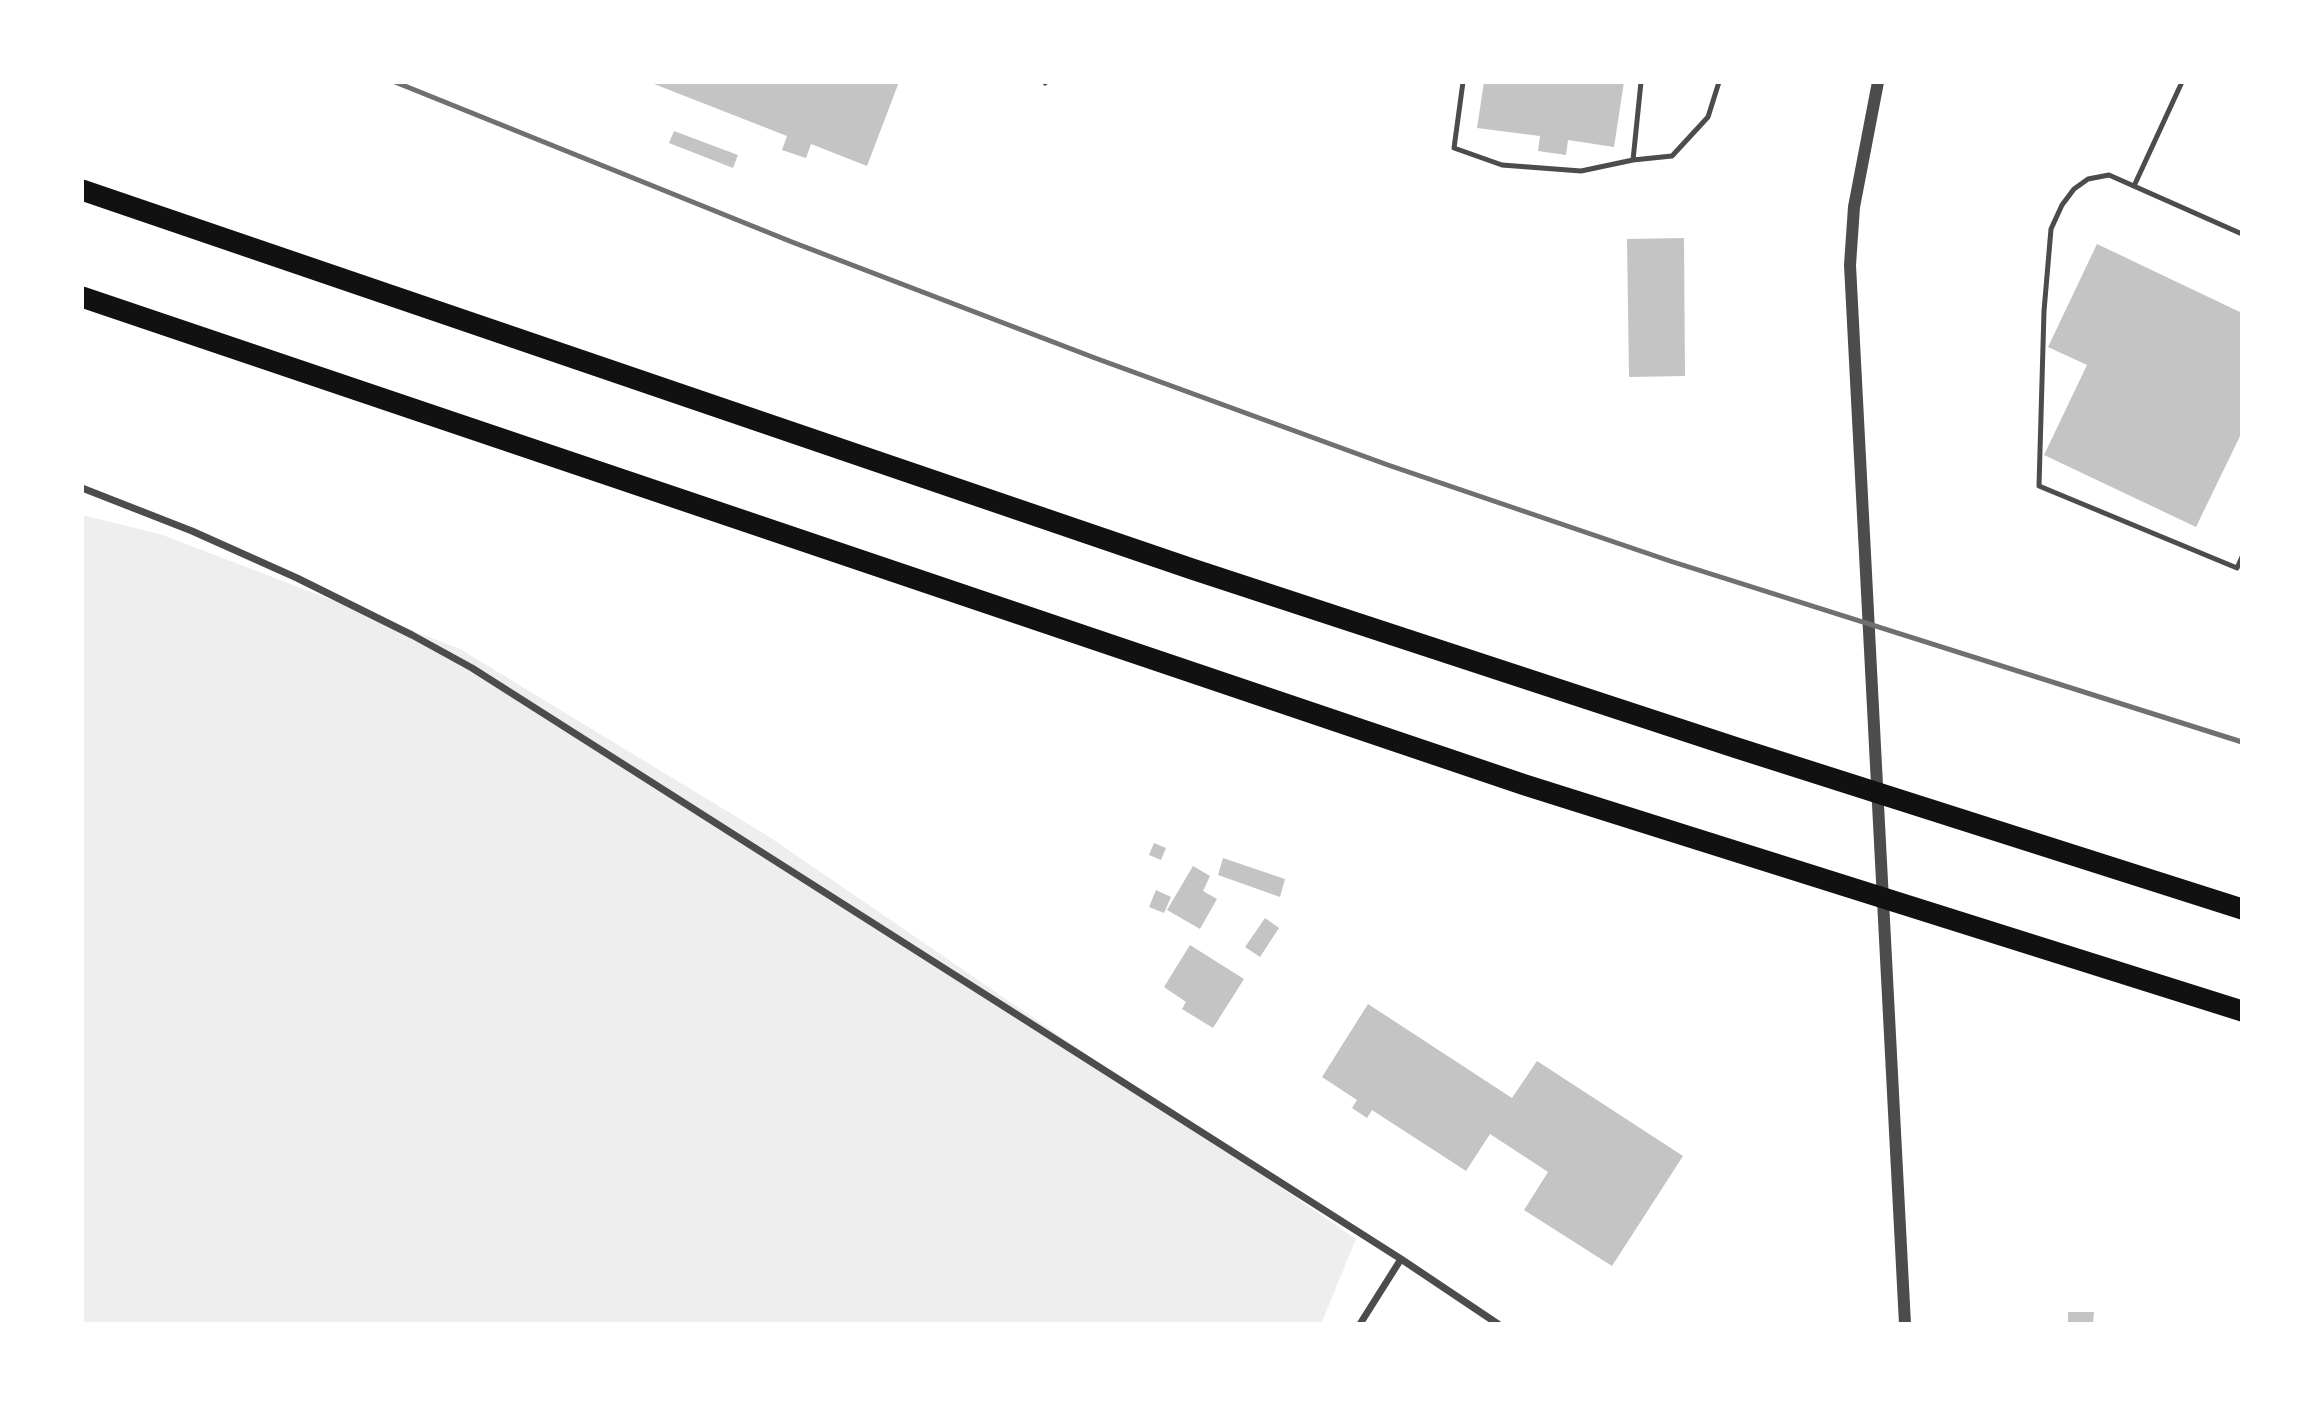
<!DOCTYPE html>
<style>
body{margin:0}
#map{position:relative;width:2324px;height:1406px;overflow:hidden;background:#fff;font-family:"IBM Plex Sans",sans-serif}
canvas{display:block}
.frame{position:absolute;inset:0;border:84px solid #fff;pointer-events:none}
</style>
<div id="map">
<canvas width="2324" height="1406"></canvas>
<div class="frame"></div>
</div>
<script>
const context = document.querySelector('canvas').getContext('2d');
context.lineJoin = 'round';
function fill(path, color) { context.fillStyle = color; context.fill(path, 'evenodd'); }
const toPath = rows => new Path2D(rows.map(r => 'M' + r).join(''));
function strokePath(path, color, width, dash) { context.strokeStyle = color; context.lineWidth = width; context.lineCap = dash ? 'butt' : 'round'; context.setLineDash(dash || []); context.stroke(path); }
fill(toPath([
 [82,515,160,534,460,649,768,836,1356,1239,1321,1324,82,1324]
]), '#eee');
fill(toPath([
 [649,82,899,82,867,166,811,144,806,158,782,150,787,136],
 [1484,82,1624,82,1614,147,1568,140,1566,155,1538,151,1540,136,1477,128],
 [674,131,738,155,733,168,669,143],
 [1684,238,1685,376,1629,377,1627,239],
 [2097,244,2242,313,2242,432,2196,527,2044,455,2087,365,2048,347],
 [1154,843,1166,848,1161,860,1149,855],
 [1223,858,1285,879,1280,897,1218,875],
 [1193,866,1210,876,1203,891,1217,899,1200,929,1167,910],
 [1156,890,1171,897,1164,913,1149,907],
 [1265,918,1279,928,1260,957,1245,947],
 [1190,945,1244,979,1213,1028,1182,1009,1186,1002,1164,987],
 [1368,1004,1512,1098,1537,1061,1683,1156,1612,1266,1524,1210,1548,1172,1490,1134,1466,1171,1372,1110,1367,1118,1352,1108,1357,1100,1322,1077],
 [2068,1312,2094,1312,2093,1324,2068,1324]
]), '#c4c4c4');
strokePath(toPath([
 [1463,82,1454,148,1502,165,1581,171,1633,160,1641,82],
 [1045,83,1046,82],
 [1633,160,1672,156,1708,117,1719,82],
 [2134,186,2182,82],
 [2242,234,2109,175,2088,179,2074,189,2062,205,2051,229,2044,311,2039,486,2237,568,2242,557]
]), '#4c4c4c', 5);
strokePath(toPath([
 [82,488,192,531,297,578,412,635,472,668,1401,1259,1498,1324],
 [1360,1324,1401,1259]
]), '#4c4c4c', 7);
strokePath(toPath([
 [1878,82,1854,207,1850,265,1905,1324]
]), '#4c4c4c', 12);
strokePath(toPath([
 [82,190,1192,569,1737,748,2242,909],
 [82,297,1525,785,2242,1011]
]), '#111', 21);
strokePath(toPath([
 [395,82,792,242,1095,358,1388,465,1670,561,2242,742]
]), '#707070', 5);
</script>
